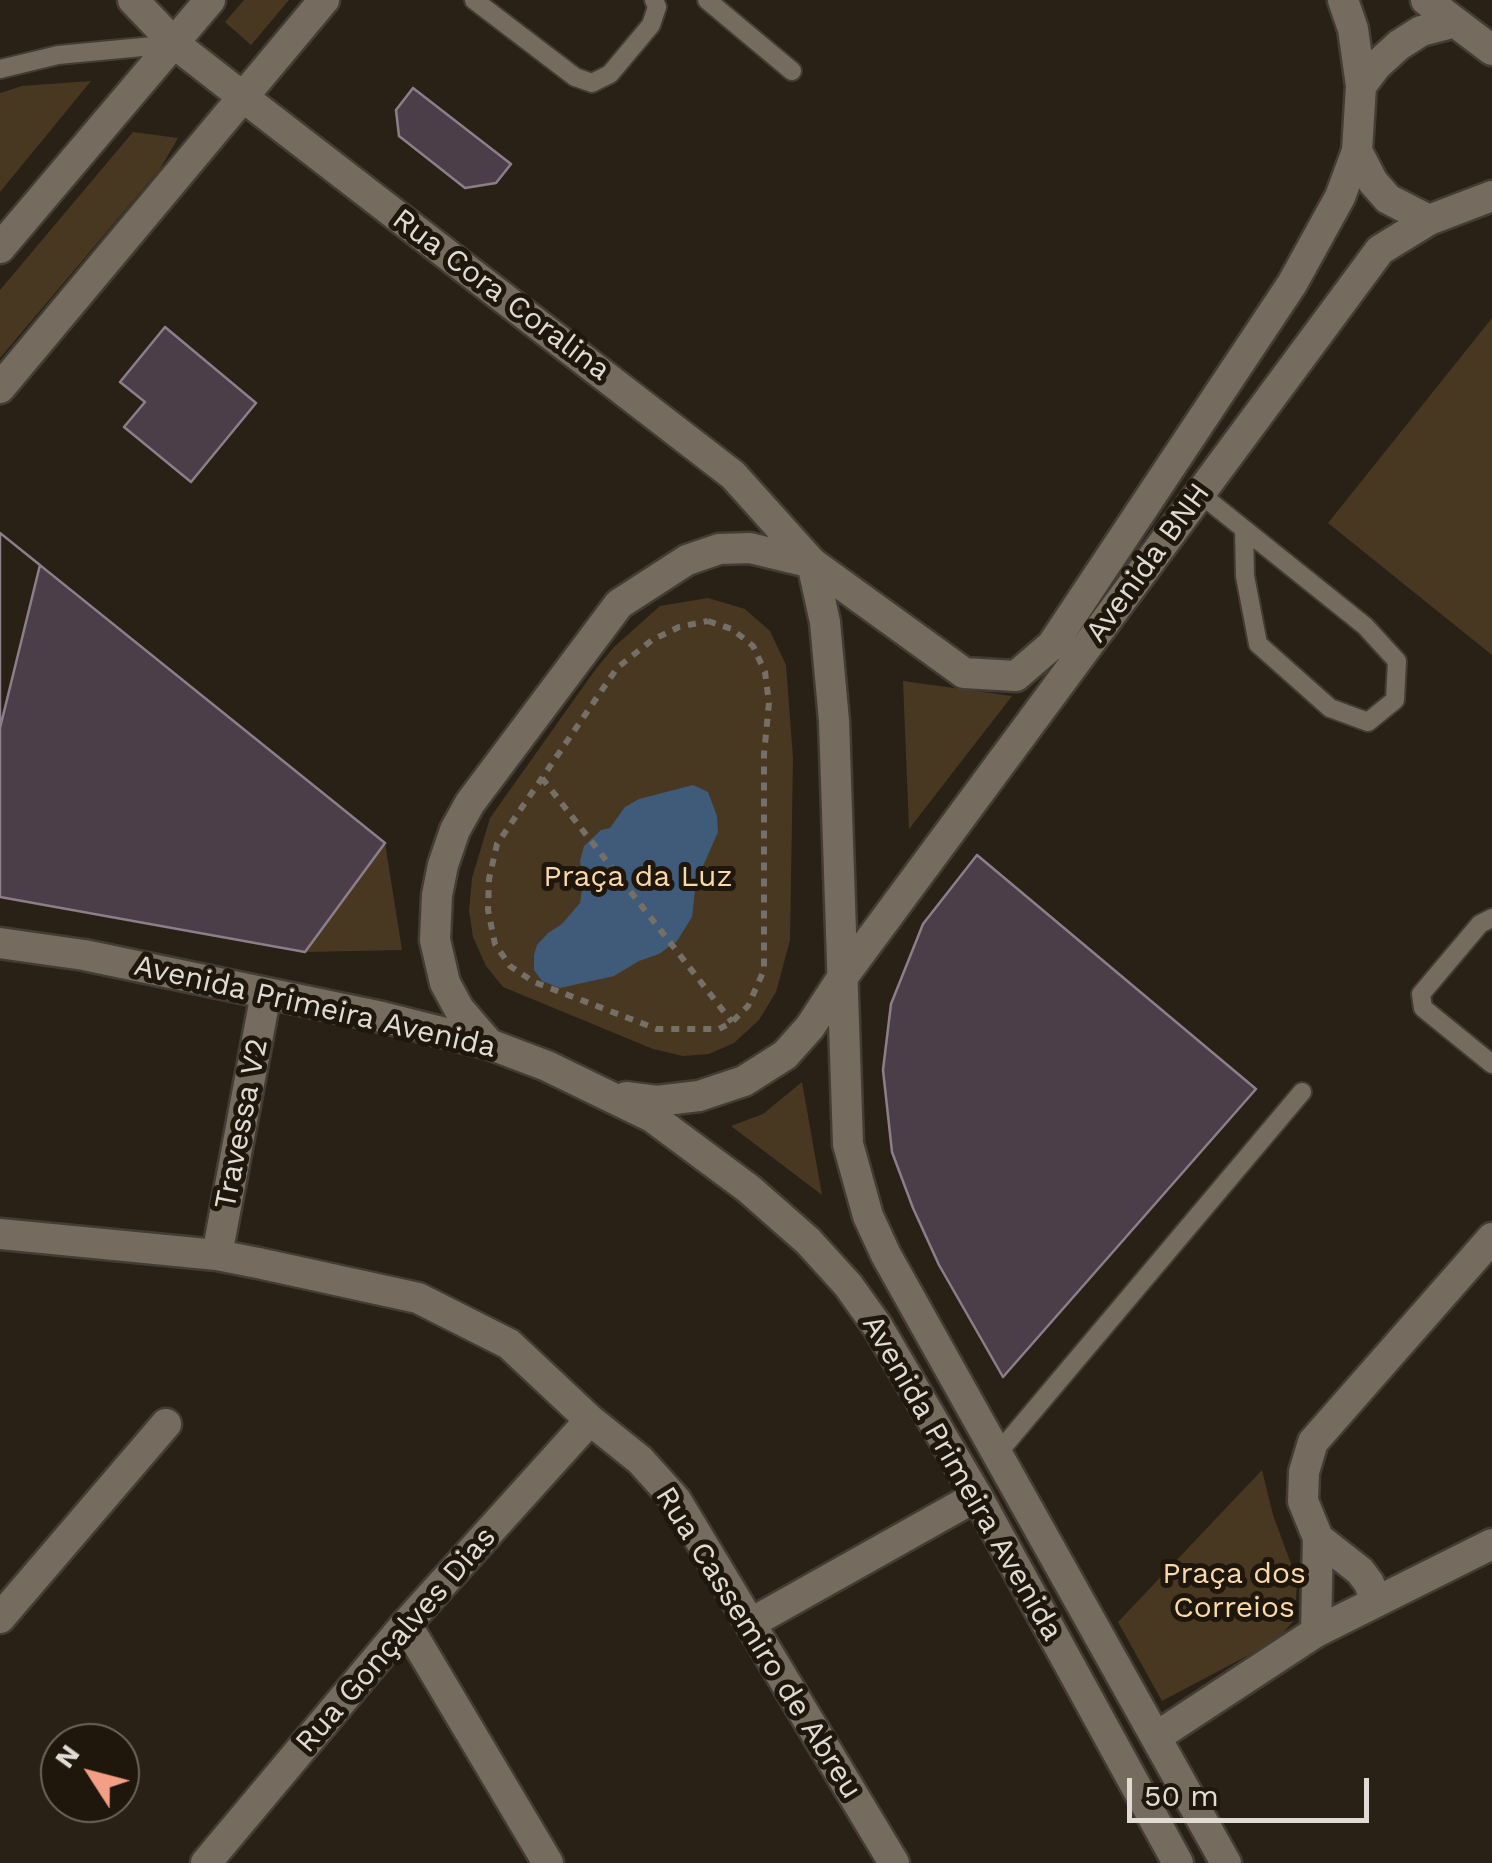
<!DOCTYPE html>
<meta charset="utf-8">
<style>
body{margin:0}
#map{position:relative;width:1492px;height:1863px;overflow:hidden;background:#292115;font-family:"Work Sans",sans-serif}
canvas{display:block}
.north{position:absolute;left:40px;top:1723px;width:100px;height:100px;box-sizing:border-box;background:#1f170c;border:2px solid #6d655c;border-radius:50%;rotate:306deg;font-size:28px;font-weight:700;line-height:40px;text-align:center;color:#e1dbd4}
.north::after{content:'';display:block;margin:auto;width:35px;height:45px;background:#f49e86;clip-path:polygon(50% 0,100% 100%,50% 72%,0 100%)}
.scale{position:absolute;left:1127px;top:1778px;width:242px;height:45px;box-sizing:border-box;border:5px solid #e1dbd4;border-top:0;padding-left:12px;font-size:30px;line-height:35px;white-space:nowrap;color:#e1dbd4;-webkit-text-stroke:8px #1f170c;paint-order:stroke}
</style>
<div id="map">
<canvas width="1492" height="1863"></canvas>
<div class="north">N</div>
<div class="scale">50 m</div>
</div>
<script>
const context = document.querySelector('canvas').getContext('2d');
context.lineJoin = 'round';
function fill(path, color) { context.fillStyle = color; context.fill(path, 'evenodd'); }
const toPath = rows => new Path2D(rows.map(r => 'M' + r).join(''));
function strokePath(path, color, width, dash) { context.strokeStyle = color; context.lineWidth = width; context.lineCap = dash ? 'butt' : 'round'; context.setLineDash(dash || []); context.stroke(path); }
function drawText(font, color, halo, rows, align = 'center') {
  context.font = font + ' "Work Sans",sans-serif'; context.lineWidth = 10; context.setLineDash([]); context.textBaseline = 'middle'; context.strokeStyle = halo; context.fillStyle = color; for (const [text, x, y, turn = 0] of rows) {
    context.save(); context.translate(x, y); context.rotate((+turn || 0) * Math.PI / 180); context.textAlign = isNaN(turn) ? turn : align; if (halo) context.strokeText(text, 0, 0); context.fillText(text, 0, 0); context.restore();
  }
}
fill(toPath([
 [244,0,289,0,251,45,225,22],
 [91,81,0,192,0,93,22,86],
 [133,132,178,138,160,169,0,358,0,290],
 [1492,318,1492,655,1328,523],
 [708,598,745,609,770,631,786,665,793,758,790,940,776,992,759,1020,734,1043,709,1054,683,1056,653,1049,503,987,486,966,473,937,469,911,472,878,490,818,595,670,614,647,660,606],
 [903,681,1012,696,909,829],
 [385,843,402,950,305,952],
 [802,1082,822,1195,731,1126,763,1114],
 [1262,1470,1273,1515,1297,1580,1295,1619,1277,1640,1162,1701,1118,1622]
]), '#483822');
fill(toPath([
 [693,785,708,792,717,816,718,832,696,882,692,917,677,941,659,954,639,961,614,976,560,988,542,981,534,970,534,955,537,945,548,933,562,924,580,903,583,882,580,861,584,846,601,830,610,828,625,807,639,799]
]), '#3f5b79');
const building = toPath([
 [413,88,511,164,496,183,465,188,399,136,396,110,413,88],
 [165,327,256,403,191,482,124,427,145,402,120,382,165,327],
 [0,533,385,843,305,952,0,897,0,533],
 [0,533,40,565,0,728,0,533],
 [977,855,1256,1089,1003,1377,939,1265,913,1208,892,1152,883,1070,891,1004,923,924,977,855]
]);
fill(building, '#4b3e48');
strokePath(building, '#8d7e89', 2.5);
const service = toPath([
 [474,0,575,77,592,83,610,74,651,25,657,7,654,0],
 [707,0,792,71],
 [0,69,58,55,174,44],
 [1199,493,1244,529,1365,626,1397,661,1395,700,1368,722,1330,708,1258,644,1245,576,1244,529],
 [1492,918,1480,924,1421,994,1423,1008,1492,1064],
 [998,1453,1302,1092]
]);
const minor = toPath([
 [0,1234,217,1255,258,1263,418,1298,509,1344,590,1420,640,1460,676,1500,894,1863],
 [217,1255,266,993],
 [1318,1538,1360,1571,1369,1583,1375,1600],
 [0,1618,166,1424],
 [751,1623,977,1496],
 [406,1624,548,1863],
 [1316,1632,1318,1538,1303,1501,1304,1472,1313,1442,1492,1238],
 [1156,1737,1316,1632,1492,1544],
 [206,1863,406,1624,590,1420]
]);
const tertiary = toPath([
 [1426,0,1492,50],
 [1361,86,1376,66,1399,45,1421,31,1452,23],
 [1357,151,1373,182,1388,199,1429,220],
 [812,563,964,673,1016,676,1052,645,1292,284,1340,197,1357,151,1361,86,1353,29,1343,0],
 [842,978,1380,250,1429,220,1492,196]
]);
const secondary = toPath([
 [133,0,175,44,243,97,733,475,812,563],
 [0,248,210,0],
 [0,388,324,0],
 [812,563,825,622,834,721,848,1144,868,1216,886,1255,1226,1863],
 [0,943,84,955,382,1017,489,1044,547,1066,652,1117,749,1189,808,1241,848,1285,878,1327,977,1496,1178,1863],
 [489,1044,459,1009,445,983,435,940,437,895,443,865,455,830,470,803,619,604,687,560,719,549,750,548,812,563],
 [626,1097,657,1101,699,1096,744,1081,785,1055,810,1027,842,978]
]);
strokePath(service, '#433c34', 22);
strokePath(minor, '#433c34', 35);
strokePath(tertiary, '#433c34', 35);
strokePath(secondary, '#433c34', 35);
strokePath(toPath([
 [708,621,732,629,753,646,765,672,769,703,764,754,764,970,748,1006,732,1022,719,1029,657,1029,534,982,510,966,495,944,488,910,489,879,497,844,617,668,652,640,679,627,708,621],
 [542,778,732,1022]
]), '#766f65', 6, [8, 8]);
strokePath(service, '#756b5e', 18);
strokePath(minor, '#756b5e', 30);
strokePath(tertiary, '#756b5e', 30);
strokePath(secondary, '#756b5e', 30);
drawText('30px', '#e1dbd4', '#1f170c', [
 ["Rua Cora Coralina",501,295,37],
 ["Avenida BNH",1148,563,-54],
 ["Avenida Primeira Avenida",315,1007,13],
 ["Travessa V2",242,1124,-79],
 ["Avenida Primeira Avenida",962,1478,60],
 ["Rua Gonçalves Dias",396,1640,-49],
 ["Rua Cassemiro de Abreu",758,1643,58]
]);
drawText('30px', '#f9d8a9', '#1f170c', [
 ["Praça da Luz",638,877],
 ["Praça dos",1234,1574],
 ["Correios",1234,1608]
]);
</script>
